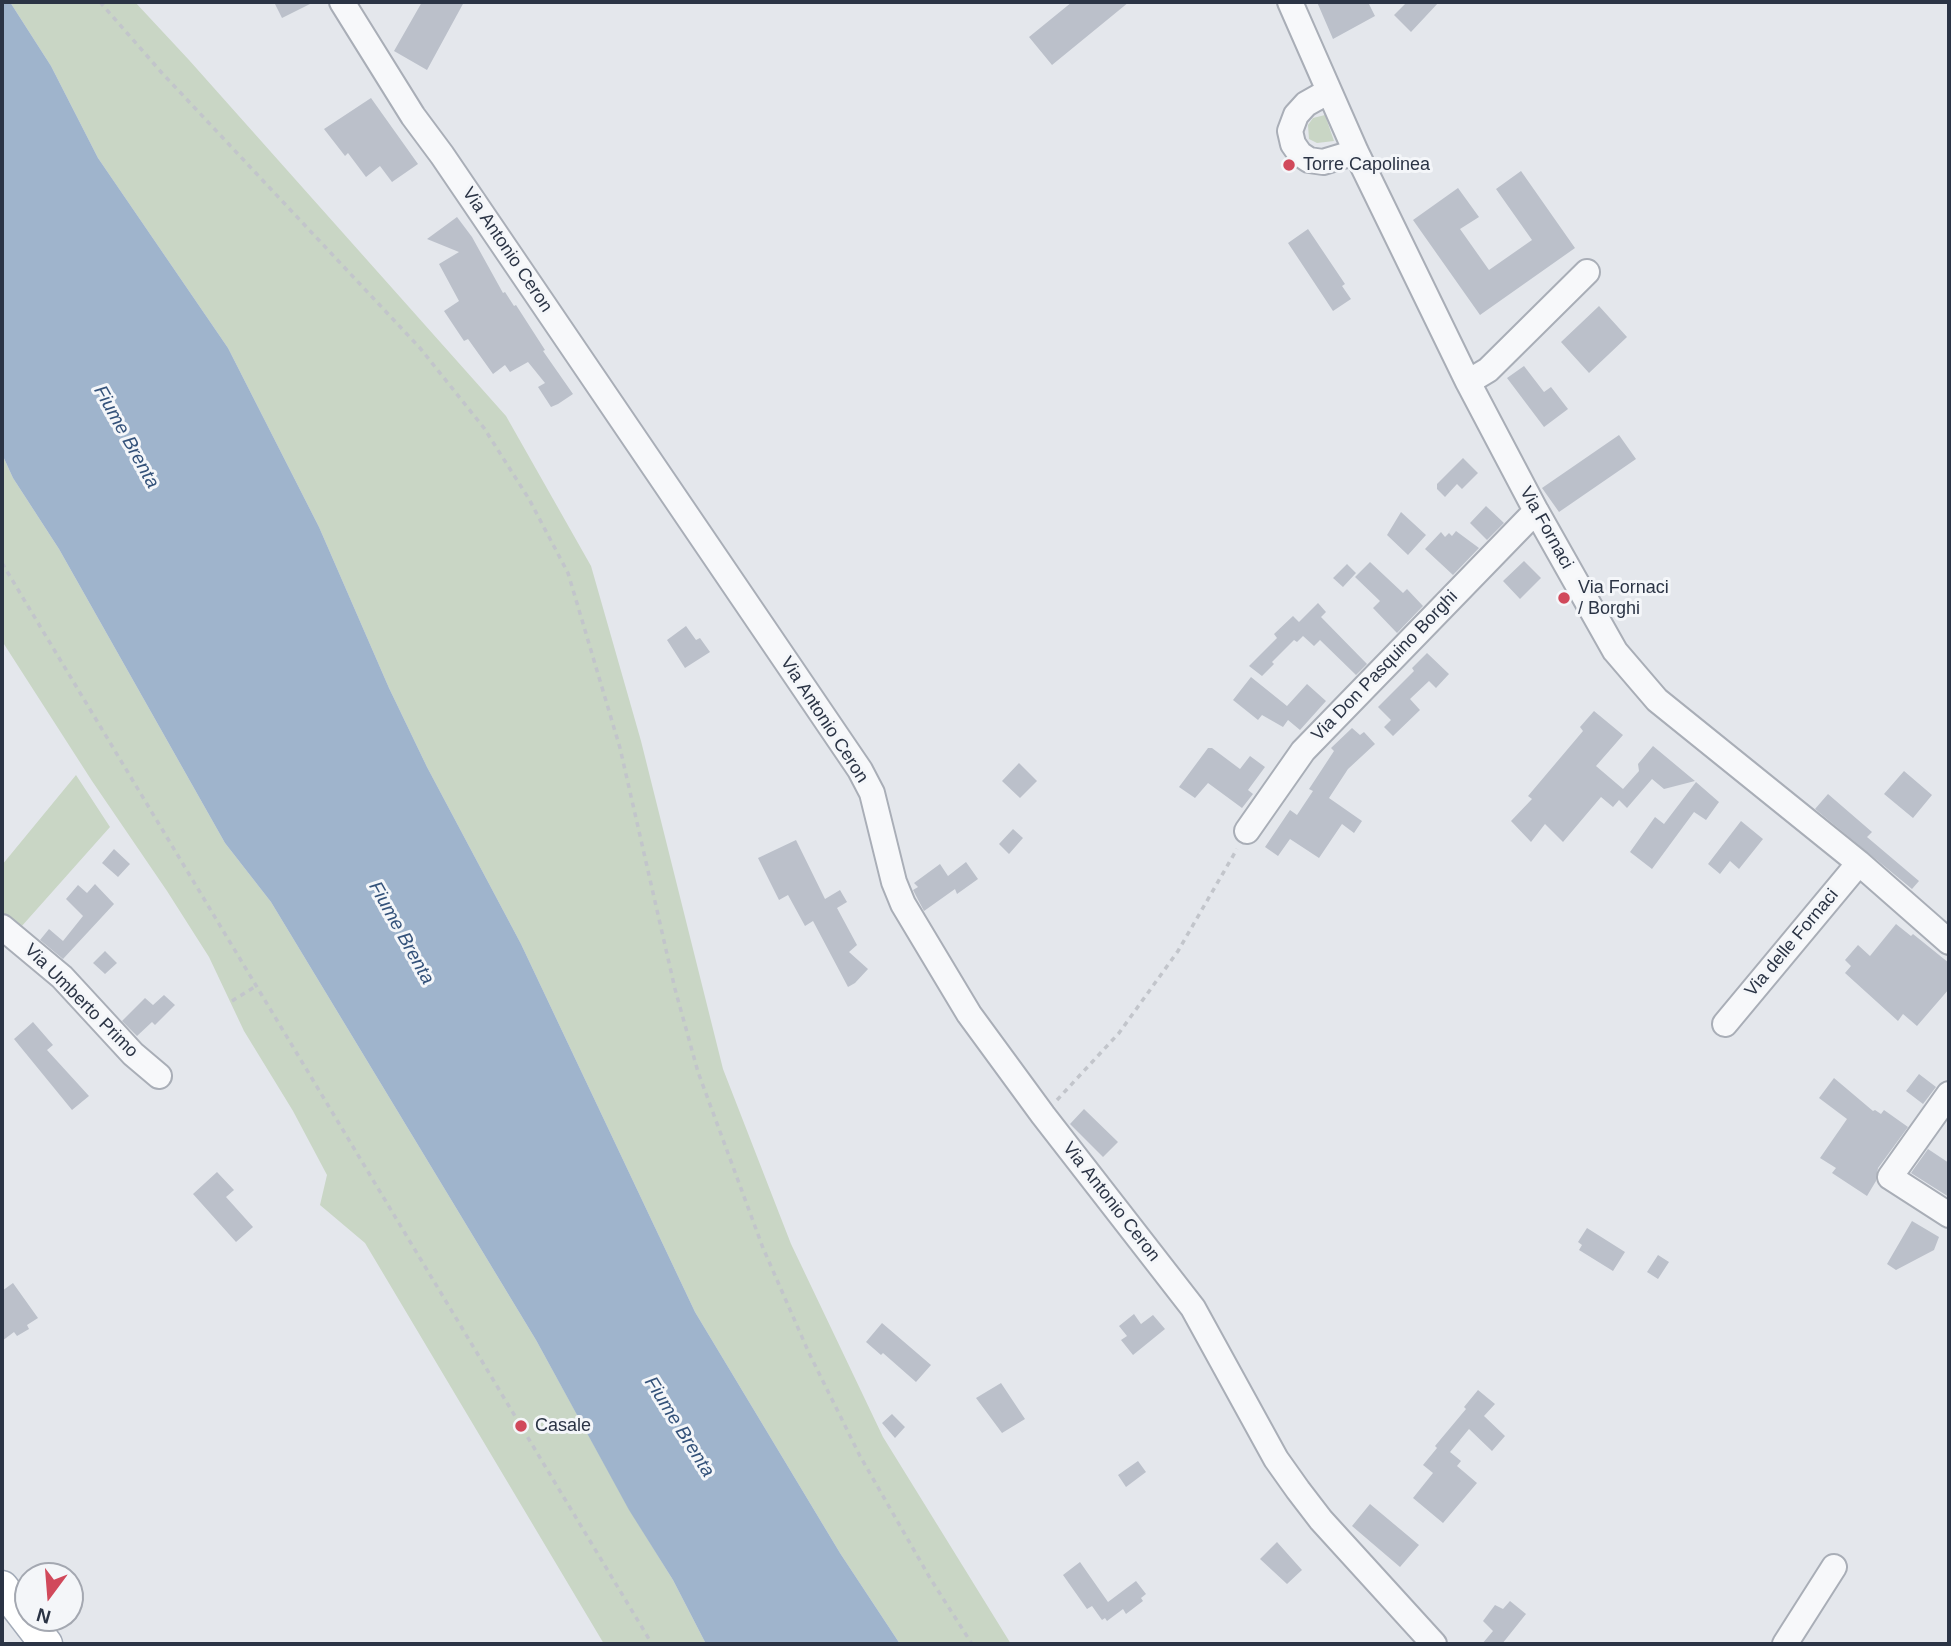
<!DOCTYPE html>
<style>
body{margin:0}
#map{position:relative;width:1951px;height:1646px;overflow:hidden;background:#e4e7ec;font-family:Arial,sans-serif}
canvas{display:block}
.frame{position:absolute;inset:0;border:4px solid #2b3445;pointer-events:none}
.north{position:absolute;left:14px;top:1562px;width:70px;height:70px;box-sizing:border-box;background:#f4f6f9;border:2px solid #a4a8b1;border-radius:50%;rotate:196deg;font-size:19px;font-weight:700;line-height:28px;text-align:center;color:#2b3445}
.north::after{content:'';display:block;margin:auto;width:24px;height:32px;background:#d1495b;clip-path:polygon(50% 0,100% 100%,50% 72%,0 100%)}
</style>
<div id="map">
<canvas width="1951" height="1646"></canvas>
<div class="frame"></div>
<div class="north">N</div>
</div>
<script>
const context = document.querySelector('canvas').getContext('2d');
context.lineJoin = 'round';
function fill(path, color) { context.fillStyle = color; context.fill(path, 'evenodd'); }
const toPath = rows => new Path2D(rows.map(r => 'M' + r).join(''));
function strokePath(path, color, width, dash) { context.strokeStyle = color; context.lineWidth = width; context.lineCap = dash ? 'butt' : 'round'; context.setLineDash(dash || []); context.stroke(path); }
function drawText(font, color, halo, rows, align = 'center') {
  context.font = font + ' Arial,sans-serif'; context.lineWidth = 6; context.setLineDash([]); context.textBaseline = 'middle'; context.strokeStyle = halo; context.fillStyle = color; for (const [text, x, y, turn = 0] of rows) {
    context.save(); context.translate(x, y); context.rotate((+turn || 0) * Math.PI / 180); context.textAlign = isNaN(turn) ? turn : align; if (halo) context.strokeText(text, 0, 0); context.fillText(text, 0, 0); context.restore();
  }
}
fill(toPath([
 [10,2,135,2,189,60,506,416,591,566,641,741,723,1069,791,1244,883,1437,1011,1644,900,1644,840,1553,695,1312,521,944,427,767,389,688,319,527,228,348,98,158,51,66],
 [1325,115,1334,141,1317,143,1309,139,1308,125,1313,118],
 [2,454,13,478,59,549,225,843,271,902,536,1340,629,1509,673,1580,706,1644,604,1644,365,1243,320,1205,327,1175,293,1111,244,1031,209,957,167,891,92,781,2,641],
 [76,775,110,827,21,927,2,913,2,865]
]), '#c9d6c5');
fill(toPath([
 [2,2,10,2,51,66,98,158,228,348,319,527,389,688,427,767,521,944,695,1312,840,1553,900,1644,706,1644,673,1580,629,1510,536,1340,271,902,225,843,59,549,13,478,2,454]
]), '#9fb4cc');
fill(toPath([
 [274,2,314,2,282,18],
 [422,2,464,2,427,70,394,51],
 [1072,2,1129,2,1052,65,1029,37],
 [1317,2,1368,2,1375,16,1333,39],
 [1407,2,1439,2,1411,32,1394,15],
 [371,98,418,164,392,182,380,166,366,177,348,153,345,156,324,129],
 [1521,171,1575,248,1480,315,1413,220,1458,188,1479,217,1460,229,1489,270,1532,240,1496,189],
 [457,217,472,237,503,293,505,292,514,306,516,305,545,350,543,351,573,394,558,404,551,407,538,387,545,383,528,362,510,372,505,365,493,374,468,339,464,341,444,311,459,301,439,264,459,252,427,239],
 [1308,229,1345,284,1342,286,1351,299,1333,311,1288,243],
 [1599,306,1627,337,1589,373,1561,342],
 [1524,366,1544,392,1551,387,1568,409,1544,427,1507,378],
 [1619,435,1636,459,1559,512,1542,488],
 [1463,458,1478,473,1462,489,1457,484,1445,497,1437,489,1437,484],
 [1486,506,1504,523,1487,540,1470,523],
 [1401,512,1426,535,1408,555,1387,535],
 [1456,531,1479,548,1453,575,1425,549,1441,532,1445,537,1449,533,1452,536],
 [1524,561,1541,578,1520,599,1503,581],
 [1370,562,1403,593,1407,589,1423,606,1397,633,1373,608,1380,601,1355,577],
 [1347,564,1356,573,1343,587,1333,578],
 [1318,603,1326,612,1321,617,1367,664,1356,675,1320,640,1314,646,1303,636,1297,642,1294,640,1272,662,1274,664,1262,676,1249,666,1277,638,1274,634,1293,616,1299,622],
 [686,626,696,640,700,638,710,652,685,668,667,640],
 [1427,653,1449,674,1436,688,1429,681,1410,699,1420,710,1393,736,1384,727,1391,720,1378,707,1414,671,1412,668],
 [1251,677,1287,706,1307,684,1326,701,1300,730,1288,720,1283,727,1262,715,1258,720,1233,700],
 [1594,711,1623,735,1596,766,1623,789,1639,771,1638,764,1653,746,1695,781,1664,789,1652,779,1627,808,1619,800,1613,807,1601,797,1563,842,1545,824,1531,842,1511,821,1532,799,1528,796,1583,731,1580,727],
 [1352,728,1360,735,1364,732,1375,744,1348,769,1329,798,1362,821,1354,833,1342,824,1319,858,1290,839,1278,856,1265,847,1290,810,1297,815,1313,791,1309,789,1334,751,1331,748],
 [1208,748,1212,748,1240,769,1250,756,1265,767,1248,790,1253,794,1242,808,1208,783,1195,798,1179,787],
 [1019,763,1037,781,1020,798,1002,781],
 [1904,771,1932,795,1913,818,1884,794],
 [1696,782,1719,802,1706,820,1694,812,1652,869,1630,852,1655,817,1664,824],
 [1828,794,1872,832,1867,837,1919,881,1912,889,1815,809],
 [1741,821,1763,839,1739,869,1730,861,1720,874,1708,864],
 [1013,829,1023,838,1009,854,999,844],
 [796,840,825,899,840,890,847,902,837,908,857,945,849,952,868,969,855,983,848,987,813,921,805,926,788,895,779,900,758,858],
 [114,849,130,864,118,877,102,863],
 [966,862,978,879,957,894,955,889,924,911,913,890,918,887,914,883,940,864,948,876],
 [95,884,114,904,63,959,40,940,49,929,63,941,83,916,66,899,78,885,87,893],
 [1896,924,1911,936,1913,934,1949,963,1949,989,1917,1026,1903,1014,1898,1021,1845,973,1851,966,1845,960,1858,945,1870,956],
 [105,951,117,963,105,974,93,963],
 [164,995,175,1005,155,1025,152,1022,137,1036,122,1021,145,998,153,1005],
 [33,1022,53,1045,47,1050,89,1096,72,1110,14,1039],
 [1919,1074,1936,1087,1923,1104,1906,1091],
 [1834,1078,1873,1111,1875,1110,1881,1114,1884,1110,1908,1127,1878,1168,1876,1181,1867,1196,1832,1173,1836,1168,1820,1158,1847,1119,1819,1098],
 [1084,1109,1118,1142,1103,1157,1070,1124],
 [1928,1149,1949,1163,1949,1197,1911,1173],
 [217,1172,234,1190,226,1197,253,1227,236,1242,193,1194],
 [1912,1221,1939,1237,1934,1250,1896,1270,1887,1264],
 [1587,1228,1625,1252,1613,1271,1579,1250,1582,1245,1578,1242],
 [1658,1255,1669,1262,1658,1279,1647,1272],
 [13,1283,38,1318,27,1325,29,1329,17,1336,14,1332,2,1341,2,1291],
 [1134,1314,1141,1324,1153,1315,1165,1329,1133,1355,1121,1340,1127,1336,1119,1326],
 [882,1323,931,1365,916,1382,883,1353,881,1355,866,1342],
 [1001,1383,1025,1419,1002,1433,976,1398],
 [1478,1390,1495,1404,1484,1416,1505,1436,1492,1451,1469,1429,1450,1452,1461,1461,1457,1466,1477,1483,1443,1523,1413,1498,1433,1473,1423,1465,1437,1448,1435,1446,1466,1409,1464,1407],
 [892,1414,905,1427,895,1438,882,1423],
 [1138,1461,1146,1472,1126,1487,1118,1475],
 [1370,1504,1419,1545,1400,1567,1352,1526],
 [1277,1542,1302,1570,1287,1584,1260,1559],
 [1080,1562,1108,1602,1136,1581,1146,1594,1141,1598,1143,1601,1126,1614,1123,1609,1107,1621,1105,1618,1102,1620,1092,1606,1087,1609,1063,1575],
 [1510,1601,1526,1614,1502,1644,1482,1644,1493,1631,1483,1621,1495,1605,1503,1609]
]), '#bbc0ca');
const minor = toPath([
 [342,2,413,116,442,155,860,770,872,793,894,882,903,904,969,1014,1043,1115,1193,1308,1276,1459,1298,1490,1321,1520,1434,1644],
 [1290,2,1356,152,1468,382,1536,511,1615,651,1657,700,1859,863,1949,942],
 [1329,91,1306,104,1296,115,1290,131,1293,144,1300,154,1309,160,1323,162,1356,152],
 [1468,382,1488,370,1587,272],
 [1247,831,1303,751,1536,511],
 [2,927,62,977,133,1054,159,1076],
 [1725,1024,1859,863],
 [1949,1094,1890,1177,1949,1215],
 [1785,1644,1834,1567]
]);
const major = toPath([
 [2,1587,46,1644]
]);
strokePath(minor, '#a9aeb7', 28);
strokePath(major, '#a3abb8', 35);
strokePath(toPath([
 [100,2,162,73,420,348,484,428,529,499,568,573,620,748,675,989,698,1072,763,1248,809,1353,860,1456,930,1578,972,1644],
 [2,563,652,1644],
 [232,1001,256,986],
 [1057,1100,1119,1033,1178,951,1237,849]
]), '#c2c5cb', 3.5, [5, 5]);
strokePath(minor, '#f7f8fa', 24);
strokePath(major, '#fff', 32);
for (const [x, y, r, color] of [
 [1289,165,7,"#d1495b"],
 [1564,598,7,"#d1495b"],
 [521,1426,7,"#d1495b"]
]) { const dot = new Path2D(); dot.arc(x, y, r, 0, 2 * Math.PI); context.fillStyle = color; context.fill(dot); strokePath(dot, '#f4f6f9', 2.5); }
drawText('18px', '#2b3445', '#f4f6f9', [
 ["Torre Capolinea",1303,165],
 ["Via Fornaci",1578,588],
 ["/ Borghi",1578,609],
 ["Casale",535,1426]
], 'left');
drawText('18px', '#2b3445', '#f4f6f9', [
 ["Via Antonio Ceron",507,250,56],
 ["Via Fornaci",1546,528,61],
 ["Via Don Pasquino Borghi",1385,666,-46],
 ["Via Antonio Ceron",824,720,57],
 ["Via delle Fornaci",1792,943,-50],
 ["Via Umberto Primo",81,1001,45],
 ["Via Antonio Ceron",1111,1202,52]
]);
drawText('italic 19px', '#34527a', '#f4f6f9', [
 ["Fiume Brenta",126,437,61],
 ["Fiume Brenta",401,933,61],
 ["Fiume Brenta",679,1427,58]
]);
</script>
